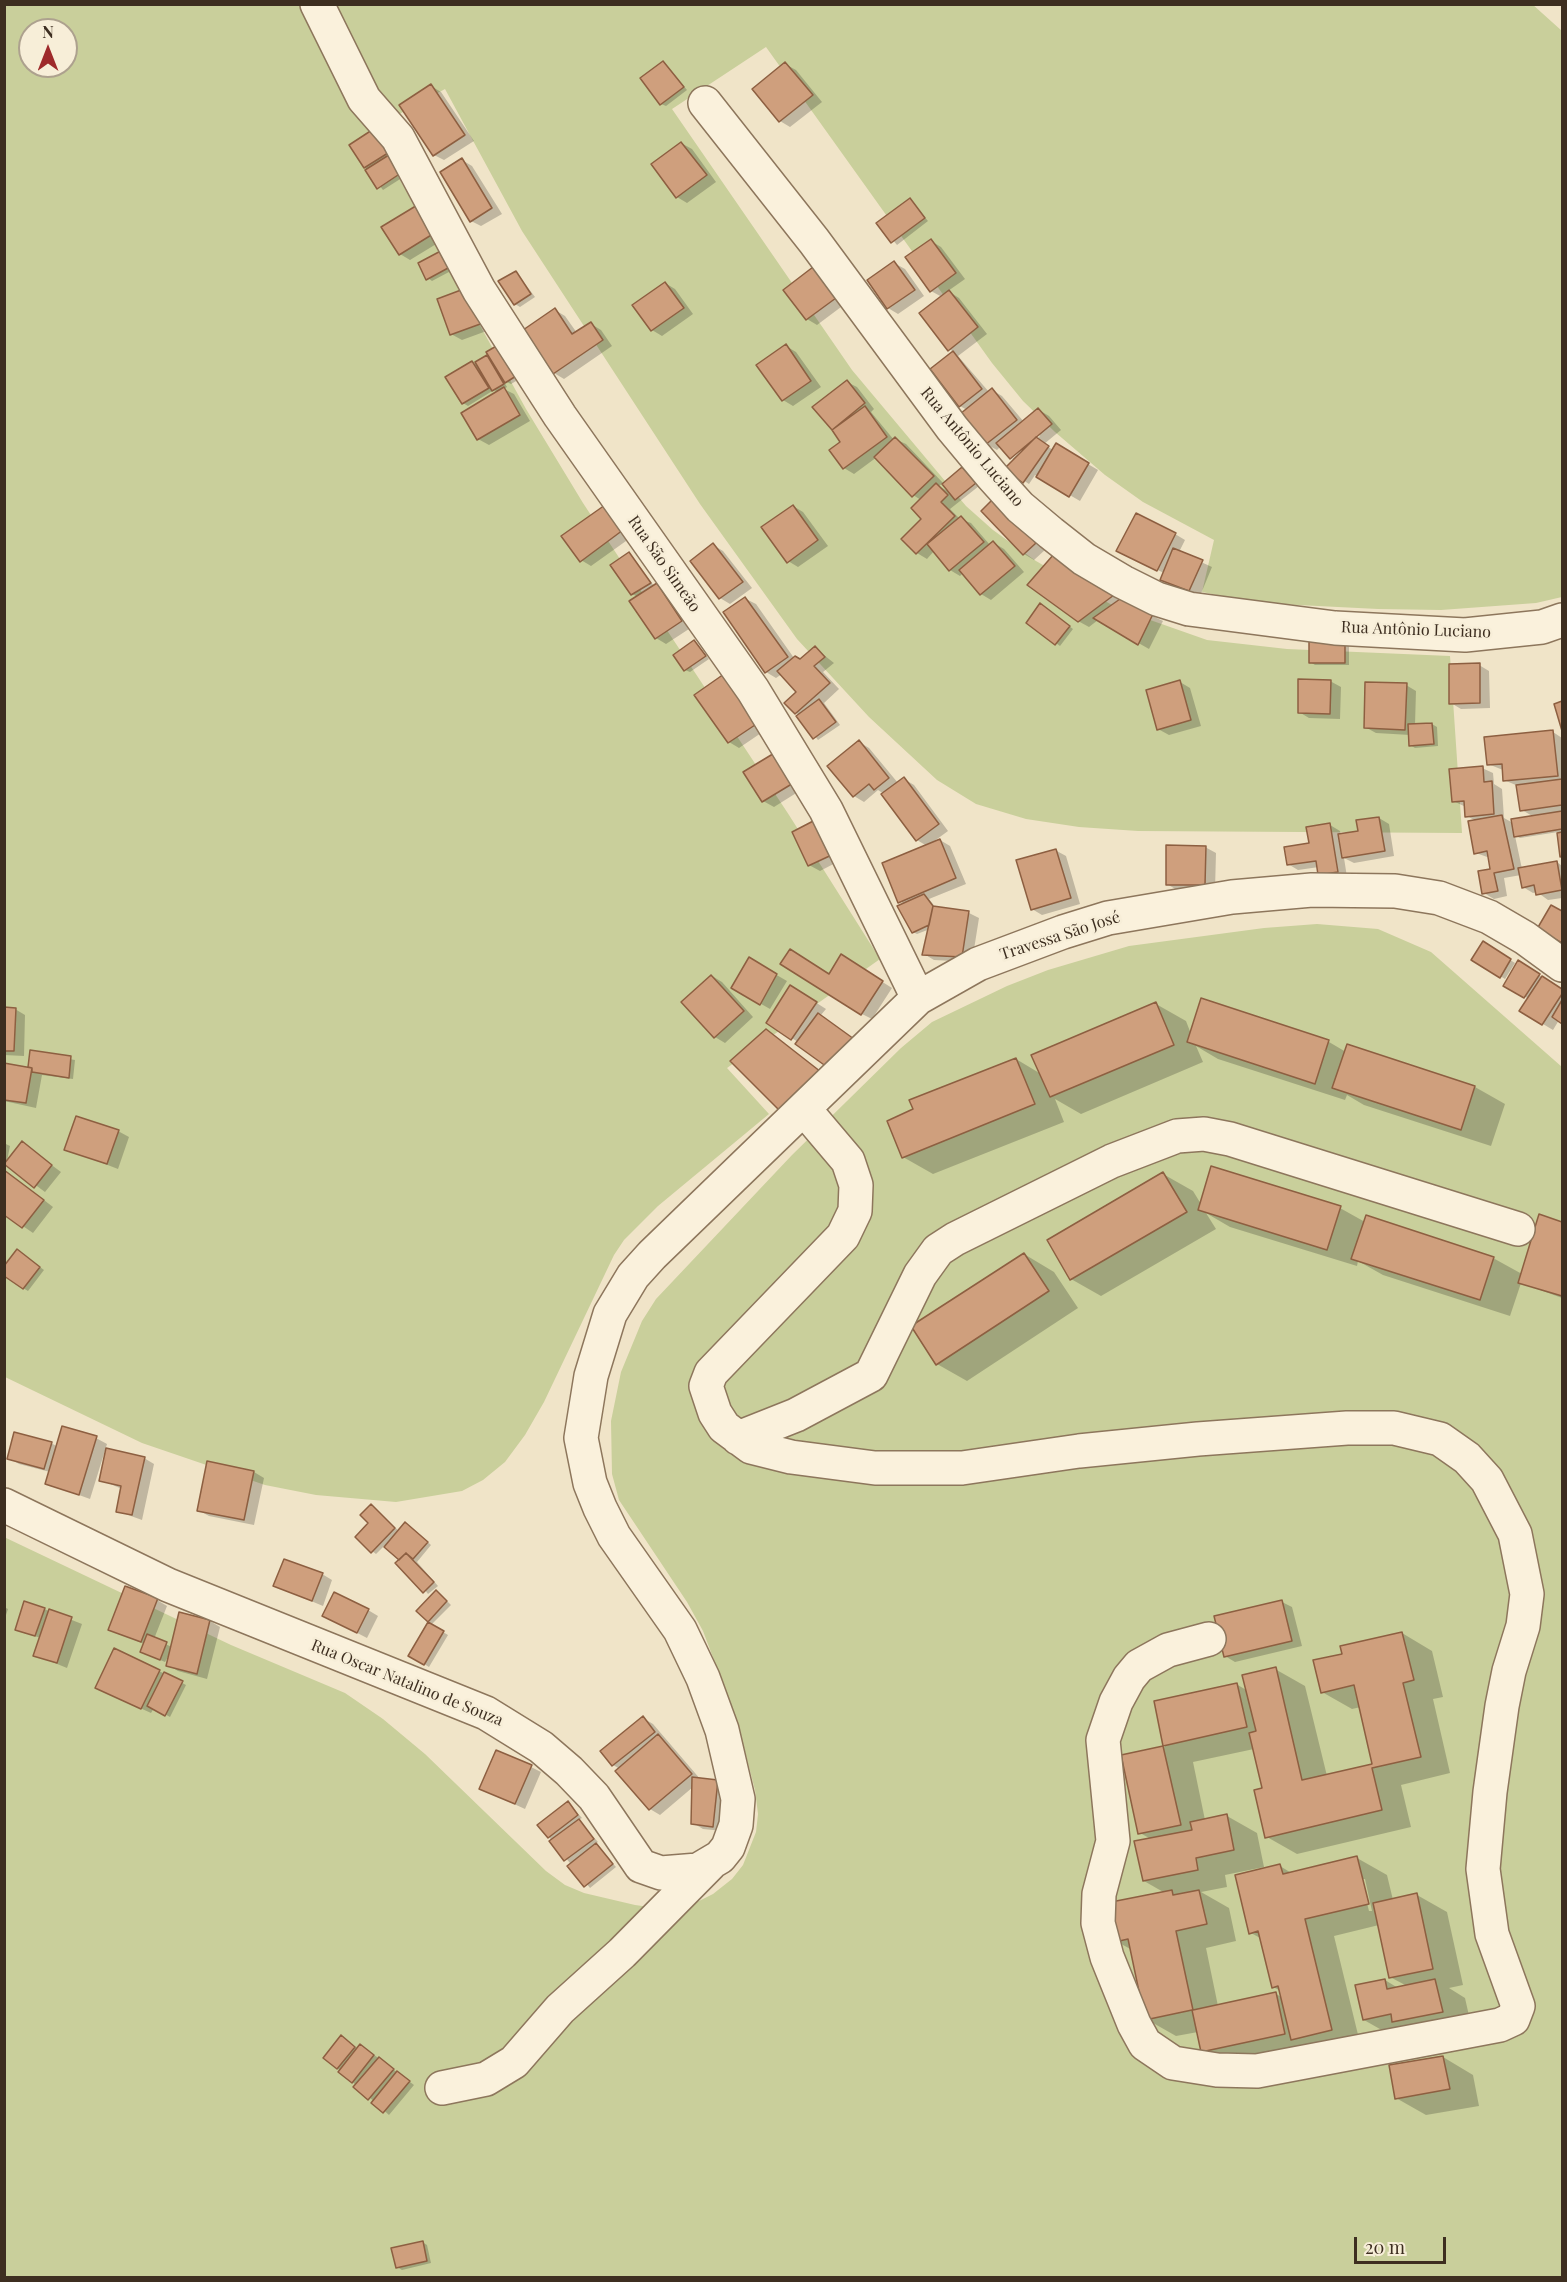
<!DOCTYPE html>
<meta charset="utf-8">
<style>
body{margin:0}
#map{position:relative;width:1567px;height:2282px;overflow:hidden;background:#f0e4c8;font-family:"Playfair Display",serif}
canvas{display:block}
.frame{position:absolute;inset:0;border:6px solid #3d2e20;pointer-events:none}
.north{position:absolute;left:18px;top:18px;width:60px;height:60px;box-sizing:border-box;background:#f7eed8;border:2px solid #ada18e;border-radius:50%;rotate:0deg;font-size:16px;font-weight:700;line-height:24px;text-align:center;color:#3d2e20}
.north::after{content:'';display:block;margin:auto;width:21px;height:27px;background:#9e2a2b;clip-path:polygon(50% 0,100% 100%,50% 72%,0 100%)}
.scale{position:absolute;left:1354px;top:2237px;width:92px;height:27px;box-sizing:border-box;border:3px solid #3d2e20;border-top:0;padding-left:8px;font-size:18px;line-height:21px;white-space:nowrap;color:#3d2e20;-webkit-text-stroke:4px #f7eed8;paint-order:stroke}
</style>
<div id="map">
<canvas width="1567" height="2282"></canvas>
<div class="frame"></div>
<div class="north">N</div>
<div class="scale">20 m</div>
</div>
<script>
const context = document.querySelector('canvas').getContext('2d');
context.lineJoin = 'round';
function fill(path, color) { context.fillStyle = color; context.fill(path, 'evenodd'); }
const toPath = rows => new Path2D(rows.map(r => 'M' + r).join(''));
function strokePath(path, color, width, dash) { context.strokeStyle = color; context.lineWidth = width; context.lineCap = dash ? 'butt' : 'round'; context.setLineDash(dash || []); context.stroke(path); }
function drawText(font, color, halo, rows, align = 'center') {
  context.font = font + ' "Playfair Display",serif'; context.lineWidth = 5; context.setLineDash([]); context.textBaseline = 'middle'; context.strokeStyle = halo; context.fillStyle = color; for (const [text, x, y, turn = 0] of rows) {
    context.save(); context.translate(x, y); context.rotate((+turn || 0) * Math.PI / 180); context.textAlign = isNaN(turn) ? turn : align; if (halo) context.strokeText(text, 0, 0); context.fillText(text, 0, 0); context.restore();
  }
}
fill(toPath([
 [1532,4,1562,31,1562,597,1536,603,1441,610,1378,609,1258,603,1202,592,1214,540,1143,502,1105,475,1055,432,1023,401,992,363,766,47,672,109,852,370,966,506,993,530,1036,561,1119,609,1207,640,1287,649,1450,656,1462,833,1138,831,1079,827,1026,819,976,804,937,780,869,717,797,639,700,504,522,231,445,89,372,129,526,409,583,503,789,815,880,959,727,1068,769,1114,658,1206,624,1240,614,1255,544,1402,525,1435,505,1462,483,1480,462,1491,396,1502,316,1495,265,1485,142,1443,5,1377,5,5],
 [30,30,66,30,66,66,30,66],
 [1317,924,1378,929,1431,952,1562,1067,1562,2277,5,2277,4,1537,231,1645,345,1693,383,1719,425,1754,546,1871,565,1885,584,1893,635,1905,657,1908,693,1904,713,1894,732,1879,743,1865,756,1832,758,1814,755,1790,737,1721,703,1631,687,1602,619,1500,612,1474,611,1421,621,1372,642,1321,656,1299,792,1155,901,1048,932,1022,1007,986,1048,970,1129,946,1264,928]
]), '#c9cf9b');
fill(toPath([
 [663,62,687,90,666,106,661,104],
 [785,64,796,70,822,102,790,127,780,121,754,89],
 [431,86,441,92,474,141,444,160,434,155],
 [372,131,388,151,380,150,390,156,408,174,383,190,365,167],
 [681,143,692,149,716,182,687,203,677,197],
 [462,160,472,166,502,214,481,226,471,221],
 [910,200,928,221,897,245,879,223],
 [384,228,451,235,410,260,400,254],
 [931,241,941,247,965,279,948,291,959,298,987,334,958,356,989,392,992,390,1002,396,1024,422,1039,410,1049,416,1061,430,1044,444,1053,450,1056,445,1098,470,1080,501,1035,475,1029,484,1006,469,1014,460,1012,459,1040,436,1038,433,1012,456,1012,459,1001,446,997,450,986,444,967,410,960,406,954,352,949,349,942,297,931,291],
 [894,263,905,269,924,296,898,314,888,308,869,280],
 [420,264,464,264,432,281,428,278],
 [813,269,845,304,817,325,807,319],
 [516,272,535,297,520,307,515,304],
 [665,283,675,289,693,314,662,336,652,330,634,306],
 [439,300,492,329,462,340,451,334],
 [555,310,565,316,577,333,591,324,601,330,612,346,564,379,554,373],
 [505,342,528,374,511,384,503,380,507,387,504,389,514,394,530,421,489,445,478,439,498,392,494,390,468,406,463,403,472,362,480,367,477,362],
 [786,346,796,352,821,387,793,406,783,400,758,365],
 [847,382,857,387,874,409,871,412,894,440,895,439,906,444,943,483,939,486,952,494,962,469,979,486,950,509,960,519,971,523,990,545,994,543,1004,549,1024,572,991,600,981,594,963,573,960,576,950,570,934,551,927,559,917,553,923,519,921,500,913,495,877,457,854,474,844,468,842,442,814,407],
 [995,500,1046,549,1034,560,1024,554,983,511],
 [605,506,633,536,591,566,581,560],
 [793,506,803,512,828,546,798,567,788,561],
 [1175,534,1185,540,1179,552,1212,567,1200,596,1172,585,1162,579,1164,573,1128,556],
 [713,545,723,551,752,588,730,604,720,598,692,561],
 [630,553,654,586,657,584,667,590,692,627,666,644,656,638,638,597,632,594,612,565],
 [1054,555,1127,599,1123,602,1163,621,1149,649,1098,620,1089,627,1078,621],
 [746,599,756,604,794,658,800,661,815,648,834,663,823,672,839,689,824,703,840,725,818,740,796,712,798,692,782,674,776,678,766,672,725,613],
 [1045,608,1073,629,1060,646,1056,643],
 [695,642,709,659,690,672,685,670],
 [1310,642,1349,644,1349,665,1315,665,1310,662],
 [1479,665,1489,671,1490,708,1461,709,1451,703],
 [1330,681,1341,687,1340,719,1309,718,1299,712],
 [1180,682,1190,688,1201,726,1169,735,1158,729],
 [1406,685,1416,691,1415,725,1432,724,1437,727,1438,746,1415,748,1410,745,1410,735,1376,733,1365,727],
 [696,695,767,729,739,748,729,742],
 [1553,732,1562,738,1562,856,1558,832,1520,838,1515,836,1522,869,1557,862,1562,866,1562,898,1548,900,1537,892,1533,893,1523,887,1521,875,1504,878,1507,896,1494,899,1484,893,1492,870,1490,858,1476,853,1476,821,1467,816,1466,807,1453,801,1482,768,1493,773,1494,784,1502,789,1504,818,1513,823,1534,817,1522,810,1518,786,1504,780,1503,770,1488,764],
 [859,742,869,748,898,783,904,779,914,785,948,831,933,842,940,840,950,846,966,884,929,899,936,908,969,913,979,918,972,962,934,960,924,954,930,929,917,934,913,932,904,904,900,901,927,846,917,840,884,794,878,790,864,802,854,796],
 [745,773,809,785,774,807,763,801],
 [1379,818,1389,824,1394,856,1354,863,1344,858,1347,877,1330,880,1319,867,1298,870,1288,864,1330,825,1340,831,1341,835,1360,832],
 [794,832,845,858,820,871,809,865],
 [1205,847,1216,853,1215,890,1177,890,1167,884],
 [1055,850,1066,856,1080,904,1042,915,1032,909],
 [1483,943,1515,963,1505,979,1473,959],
 [749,959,787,981,770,1009,733,988],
 [851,962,892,988,872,1019,862,1014],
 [1519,962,1562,990,1562,1022,1559,1020,1553,1030,1543,1024,1529,999,1505,985],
 [712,976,722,982,753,1017,725,1043,715,1037],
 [801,993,826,1009,798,1042,768,1023],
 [1202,1000,1329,1042,1346,1052,1348,1046,1475,1087,1505,1104,1491,1146,1364,1105,1347,1095,1345,1100,1218,1059,1196,1046,1203,1062,1081,1114,1055,1099,1064,1122,933,1174,903,1157,1016,1059,1041,1074,1156,1004,1186,1021,1191,1034],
 [4,1009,15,1009,25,1015,24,1056,4,1055],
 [766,1031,830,1078,790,1115],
 [31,1052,75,1060,73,1079,42,1075,36,1108,4,1101,4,1064,29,1069],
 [118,1131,129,1137,118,1169,66,1149],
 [4,1143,10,1146,7,1161,22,1143,61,1172,45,1192,6,1163,5,1170,53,1207,33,1233,4,1213],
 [1163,1174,1193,1191,1201,1204,1340,1208,1365,1222,1493,1258,1522,1274,1540,1216,1562,1223,1562,1298,1521,1283,1510,1316,1383,1275,1358,1261,1357,1266,1230,1227,1206,1213,1216,1229,1101,1296,1071,1279],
 [22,1254,44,1270,28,1291,23,1288],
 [1024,1254,1054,1272,1078,1308,967,1381,937,1364],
 [96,1438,107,1444,90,1499,46,1483,50,1472,19,1464,9,1458,51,1443,58,1447],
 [144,1458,154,1464,142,1520,117,1511,122,1489,101,1480],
 [254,1472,264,1478,254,1525,209,1516,198,1510],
 [371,1506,399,1531,410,1526,431,1545,417,1562,438,1586,428,1594,402,1560,385,1545,376,1554,372,1551],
 [322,1574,332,1580,323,1606,275,1586],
 [441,1595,451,1605,431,1625,448,1635,429,1667,410,1655,430,1621,418,1611],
 [157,1600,167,1606,154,1639,172,1647,210,1621,220,1627,207,1679,178,1671,168,1665,170,1653,165,1662,146,1654,144,1644,110,1629],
 [1282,1602,1292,1607,1302,1646,1235,1662,1225,1656],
 [4,1607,8,1609,4,1621],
 [44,1609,82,1624,67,1668,35,1655,41,1638,21,1632],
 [368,1610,378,1616,367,1638,334,1621],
 [1402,1633,1432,1651,1443,1697,1433,1699,1450,1773,1401,1785,1411,1827,1297,1854,1267,1837,1264,1789,1254,1749,1193,1762,1205,1820,1227,1816,1257,1833,1264,1867,1225,1875,1227,1887,1201,1892,1229,1908,1236,1941,1206,1948,1218,2006,1276,1994,1283,1998,1281,1991,1273,1987,1262,1939,1251,1933,1280,1866,1293,1874,1357,1858,1387,1875,1393,1900,1417,1895,1447,1912,1463,1985,1449,1988,1465,1998,1472,2029,1394,2037,1364,2020,1385,1980,1398,1988,1407,1986,1390,1977,1379,1925,1334,1936,1361,2047,1232,2068,1202,2051,1198,2032,1176,2036,1146,2019,1132,1950,1116,1941,1165,1893,1144,1881,1151,1839,1140,1833,1123,1756,1165,1747,1156,1702,1236,1684,1248,1691,1275,1669,1305,1686,1327,1776,1374,1765,1361,1707,1352,1709,1322,1692,1343,1655],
 [1361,1879,1365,1879,1372,1911,1369,1911],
 [159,1671,186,1685,170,1717,154,1708,151,1713,107,1693],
 [643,1718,653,1724,701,1780,718,1781,728,1787,723,1831,703,1829,693,1823,693,1787,660,1815,650,1809,620,1769,613,1765],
 [531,1767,541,1772,525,1809,481,1789],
 [568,1803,582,1818,578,1820,598,1842,595,1844,616,1867,590,1888,549,1837],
 [346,2040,358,2049,365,2048,414,2085,389,2115,337,2068],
 [1443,2057,1473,2075,1479,2106,1426,2115,1396,2098],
 [422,2242,427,2245,431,2263,402,2270,397,2267]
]), '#0003');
const building = toPath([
 [663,61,684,87,660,105,640,78,663,61],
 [785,62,813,95,779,122,752,89,785,62],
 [431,84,465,135,433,156,399,105,431,84],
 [372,130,388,153,364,168,349,145,372,130],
 [681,142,707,175,676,198,651,164,681,142],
 [392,153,404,171,377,189,365,170,392,153],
 [462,158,492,208,470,222,440,172,462,158],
 [910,198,925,218,891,243,876,223,910,198],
 [424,201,441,229,399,255,381,227,424,201],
 [931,239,956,273,930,292,905,257,931,239],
 [452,245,461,261,426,280,418,263,452,245],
 [894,261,915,290,887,309,867,280,894,261],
 [813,267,836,298,806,320,783,290,813,267],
 [516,271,531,294,514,305,498,281,516,271],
 [665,282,684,308,651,331,632,305,665,282],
 [469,287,483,323,450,335,437,299,469,287],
 [949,290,978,327,948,351,919,313,949,290],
 [555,308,572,334,591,322,603,340,553,374,523,330,555,308],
 [505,341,524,371,505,383,486,352,505,341],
 [786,344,811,381,782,401,756,365,786,344],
 [953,351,982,389,959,407,930,369,953,351],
 [487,355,504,384,492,391,475,362,487,355],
 [472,361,489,388,462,404,445,377,472,361],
 [847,380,865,403,832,430,812,407,847,380],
 [504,387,520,415,477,440,461,413,504,387],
 [992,388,1017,420,985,445,960,414,992,388],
 [865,406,887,437,843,469,829,450,840,442,832,430,865,406],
 [1038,408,1052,424,1010,459,996,443,1038,408],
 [895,437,934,476,912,497,874,457,895,437],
 [1036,437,1049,446,1023,483,1004,469,1036,437],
 [1056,443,1089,463,1069,497,1036,477,1056,443],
 [962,467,976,483,955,500,942,484,962,467],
 [936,483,948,495,941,502,955,516,916,554,901,539,921,519,911,508,936,483],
 [994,498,1036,543,1023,555,981,511,994,498],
 [605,505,623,530,580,562,561,536,605,505],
 [793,505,818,540,787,563,761,527,793,505],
 [1136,513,1176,533,1157,571,1116,551,1136,513],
 [961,516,984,542,949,571,927,544,961,516],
 [993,541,1015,566,980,595,959,570,993,541],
 [713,543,743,582,719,599,690,561,713,543],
 [1173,548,1203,560,1189,591,1160,580,1173,548],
 [629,552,651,583,631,595,610,565,629,552],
 [1054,554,1118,592,1078,622,1027,585,1054,554],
 [657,583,682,621,655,639,629,601,657,583],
 [745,597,788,657,765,673,723,612,745,597],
 [1120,599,1153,614,1138,645,1093,618,1120,599],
 [1040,603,1070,626,1055,645,1026,623,1040,603],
 [694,640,706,656,684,671,673,655,694,640],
 [1309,640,1345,640,1345,663,1309,663,1309,640],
 [815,646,825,657,814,666,830,683,795,714,784,703,796,692,777,671,795,656,800,659,815,646],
 [1480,663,1480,703,1449,704,1449,664,1480,663],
 [724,674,758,723,728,743,694,695,724,674],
 [1298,679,1331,680,1330,714,1298,713,1298,679],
 [1180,680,1191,720,1157,730,1146,690,1180,680],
 [1365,682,1407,683,1405,730,1364,728,1365,682],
 [819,699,836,722,813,739,796,716,819,699],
 [1562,701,1562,731,1554,704,1562,701],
 [1432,723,1434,744,1409,746,1408,724,1432,723],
 [1553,730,1558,776,1503,781,1502,764,1487,765,1484,737,1553,730],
 [859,740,889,778,874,790,869,784,853,797,827,766,859,740],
 [781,749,800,779,762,802,743,772,781,749],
 [1483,766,1484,782,1492,781,1494,814,1465,817,1464,801,1452,802,1449,769,1483,766],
 [904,777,939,824,916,841,881,794,904,777],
 [1562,779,1562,805,1520,811,1516,785,1562,779],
 [1562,811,1562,829,1514,837,1511,819,1562,811],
 [1502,815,1514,869,1494,873,1498,891,1482,894,1478,871,1490,869,1487,851,1474,854,1468,821,1502,815],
 [1379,817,1385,851,1342,858,1338,834,1358,831,1356,820,1379,817],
 [819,818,836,853,808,866,792,832,819,818],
 [1330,823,1338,872,1318,875,1316,861,1287,865,1284,847,1309,843,1306,827,1330,823],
 [1562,832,1562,856,1560,857,1557,833,1562,832],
 [940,839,956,878,898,903,882,863,940,839],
 [1166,845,1206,846,1205,885,1166,885,1166,845],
 [1056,849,1071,898,1031,910,1016,860,1056,849],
 [1557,861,1562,890,1536,895,1534,885,1522,888,1518,868,1557,861],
 [924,894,933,906,929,925,912,933,897,906,924,894],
 [1551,905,1562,911,1562,943,1537,929,1551,905],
 [933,906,969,911,962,957,922,955,933,906],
 [1483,941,1511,959,1500,978,1471,960,1483,941],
 [790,949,829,974,841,954,883,981,861,1015,780,964,790,949],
 [749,957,777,974,760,1005,731,988,749,957],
 [1518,960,1540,974,1524,998,1503,986,1518,960],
 [711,975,744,1011,714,1038,681,1002,711,975],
 [1542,976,1562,989,1562,994,1542,1025,1519,1011,1542,976],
 [790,985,817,1002,791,1040,766,1023,790,985],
 [1201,998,1329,1040,1315,1084,1187,1042,1201,998],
 [1562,1000,1562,1024,1552,1017,1562,1000],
 [1156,1002,1174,1045,1050,1097,1031,1055,1156,1002],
 [4,1007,16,1008,14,1051,4,1051,4,1007],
 [818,1013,854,1039,827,1067,795,1044,818,1013],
 [766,1029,821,1072,779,1110,730,1061,766,1029],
 [1347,1044,1475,1086,1461,1130,1332,1088,1347,1044],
 [30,1050,71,1056,69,1078,32,1072,32,1068,28,1067,30,1050],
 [1016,1058,1035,1104,902,1158,887,1121,913,1109,909,1100,1016,1058],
 [4,1063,32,1068,26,1103,4,1100,4,1063],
 [76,1116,119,1130,107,1164,64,1150,76,1116],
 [22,1141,52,1165,34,1188,4,1164,22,1141],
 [1211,1166,1341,1206,1327,1250,1198,1210,1211,1166],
 [4,1170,44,1200,22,1228,4,1215,4,1170],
 [1163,1172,1187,1212,1070,1280,1047,1240,1163,1172],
 [1539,1214,1562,1222,1562,1296,1518,1283,1539,1214],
 [1366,1215,1494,1257,1480,1300,1351,1259,1366,1215],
 [17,1249,40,1267,23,1289,4,1276,4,1266,17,1249],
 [1024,1253,1049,1291,936,1365,911,1326,1024,1253],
 [62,1426,97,1436,79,1495,45,1484,62,1426],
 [14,1432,52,1442,44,1469,7,1459,14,1432],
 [106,1448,145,1457,132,1515,116,1512,121,1486,99,1481,106,1448],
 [207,1461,254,1471,244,1520,197,1511,207,1461],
 [371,1504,395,1528,371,1553,355,1537,368,1523,360,1515,371,1504],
 [405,1522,428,1542,413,1559,406,1553,399,1560,384,1547,405,1522],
 [406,1553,434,1582,423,1593,395,1563,406,1553],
 [284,1559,323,1573,312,1601,273,1586,284,1559],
 [125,1586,158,1598,141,1642,108,1630,125,1586],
 [436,1590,447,1601,428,1622,416,1611,436,1590],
 [334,1592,369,1609,357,1633,322,1616,334,1592],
 [1282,1600,1292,1641,1224,1657,1214,1616,1282,1600],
 [24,1601,45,1608,35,1636,15,1630,24,1601],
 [49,1609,72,1617,57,1663,33,1656,49,1609],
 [179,1612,210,1620,197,1674,166,1666,179,1612],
 [428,1622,444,1631,424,1665,408,1656,428,1622],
 [1402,1632,1414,1680,1403,1683,1421,1757,1372,1768,1382,1810,1265,1838,1254,1790,1262,1788,1249,1733,1256,1731,1242,1675,1276,1667,1302,1780,1372,1764,1354,1685,1321,1693,1313,1660,1342,1654,1340,1646,1402,1632],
 [147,1634,167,1642,160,1660,140,1652,147,1634],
 [114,1648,160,1670,141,1709,95,1688,114,1648],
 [164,1672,183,1681,165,1716,147,1706,164,1672],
 [1237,1683,1247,1727,1163,1746,1154,1701,1237,1683],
 [643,1716,655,1732,612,1766,600,1751,643,1716],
 [658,1734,692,1774,649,1810,615,1771,658,1734],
 [1163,1746,1181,1825,1138,1834,1121,1755,1163,1746],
 [496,1750,532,1765,515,1804,479,1789,496,1750],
 [692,1777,718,1780,713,1827,691,1824,692,1777],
 [568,1801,578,1815,548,1838,537,1825,568,1801],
 [1227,1814,1234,1850,1196,1858,1198,1870,1143,1881,1134,1841,1192,1830,1190,1822,1227,1814],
 [579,1819,594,1839,564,1861,549,1841,579,1819],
 [596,1843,613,1864,584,1887,567,1866,596,1843],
 [1357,1856,1369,1904,1305,1919,1332,2030,1291,2040,1278,1986,1272,1988,1258,1931,1249,1934,1235,1875,1280,1864,1283,1874,1357,1856],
 [1172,1890,1173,1895,1199,1890,1207,1924,1176,1931,1193,2010,1276,1992,1285,2034,1201,2052,1192,2010,1145,2020,1128,1939,1115,1942,1106,1903,1172,1890],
 [1417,1893,1433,1969,1389,1978,1373,1903,1417,1893],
 [1385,1979,1387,1989,1435,1979,1443,2012,1392,2022,1391,2014,1363,2020,1355,1985,1385,1979],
 [341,2035,355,2047,337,2069,323,2058,341,2035],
 [360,2044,374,2055,352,2083,338,2072,360,2044],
 [1443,2056,1450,2089,1395,2099,1389,2065,1443,2056],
 [379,2057,394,2069,368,2100,353,2087,379,2057],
 [397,2071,410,2081,383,2113,371,2103,397,2071],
 [423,2241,427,2261,396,2268,391,2248,423,2241]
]);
fill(building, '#cf9f7d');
strokePath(building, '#8d5f41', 1.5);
const minor = toPath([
 [317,4,364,99,398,138,479,290,560,416,753,690,826,810,918,998],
 [705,103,814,241,952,428,992,476,1020,507,1051,533,1084,559,1123,582,1157,599,1189,609,1335,628,1465,635,1542,627,1562,620],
 [804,1109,848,1161,856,1185,855,1211,843,1236,711,1373,706,1386,715,1413,724,1427,751,1447,791,1457,875,1468,962,1468,1079,1451,1198,1439,1347,1428,1394,1428,1440,1439,1467,1458,1487,1480,1515,1534,1527,1594,1523,1626,1509,1671,1502,1706,1490,1792,1483,1869,1492,1934,1518,2006,1513,2019,1500,2025,1257,2071,1217,2070,1173,2063,1145,2044,1134,2024,1107,1957,1098,1923,1099,1894,1113,1841,1103,1740,1116,1702,1129,1678,1139,1666,1168,1650,1209,1639],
 [738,1438,796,1415,871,1375,920,1275,938,1250,955,1239,1112,1161,1177,1136,1204,1134,1230,1139,1518,1229],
 [4,1505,168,1585,486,1713,541,1747,569,1771,594,1797,641,1866,661,1873,698,1870,720,1857,728,1847,736,1825,738,1799,722,1730,703,1678,680,1630,614,1536,600,1508,590,1483,581,1438,591,1376,610,1314,633,1276,652,1255,918,998,978,964,1063,932,1108,918,1232,897,1312,890,1395,891,1439,898,1489,917,1525,938,1562,965],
 [442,2088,486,2079,514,2062,560,2009,622,1953,710,1864]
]);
strokePath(minor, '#8d765c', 36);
strokePath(minor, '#faf1dc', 33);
drawText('16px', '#3d2e20', '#f7eed8', [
 ["Rua Antônio Luciano",972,447,50],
 ["Rua São Simeão",664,564,55],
 ["Rua Antônio Luciano",1416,630,2],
 ["Travessa São José",1060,936,-18],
 ["Rua Oscar Natalino de Souza",407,1683,22]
]);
</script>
